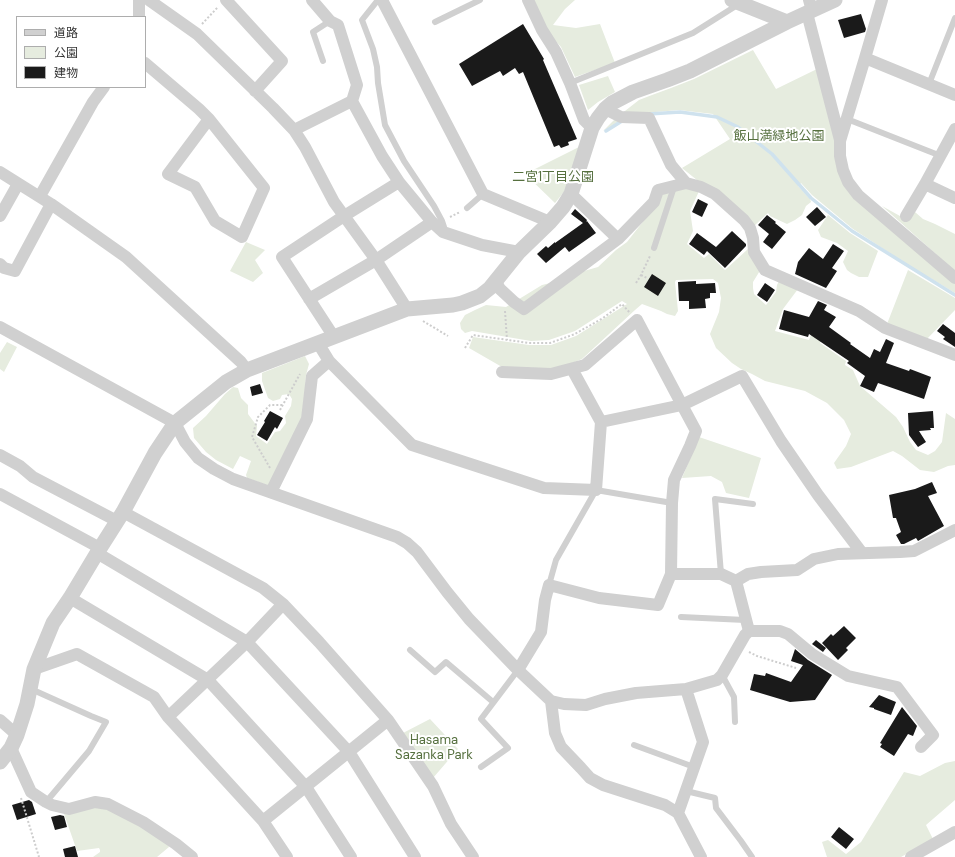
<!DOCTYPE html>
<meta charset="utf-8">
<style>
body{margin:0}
#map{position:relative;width:955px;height:857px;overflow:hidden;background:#fff;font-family:"DM Sans","Noto Sans JP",sans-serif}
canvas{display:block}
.legend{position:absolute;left:16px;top:16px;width:130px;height:72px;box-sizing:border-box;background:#fff;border:1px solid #adadad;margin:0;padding:5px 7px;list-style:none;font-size:12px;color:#333}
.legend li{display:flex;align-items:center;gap:8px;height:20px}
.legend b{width:20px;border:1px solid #adadad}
</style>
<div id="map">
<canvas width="955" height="857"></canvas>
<ul class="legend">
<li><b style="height:5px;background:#d0d0d0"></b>道路</li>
<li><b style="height:11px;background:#e6ecdf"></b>公園</li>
<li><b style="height:11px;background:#1a1a1a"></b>建物</li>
</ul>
</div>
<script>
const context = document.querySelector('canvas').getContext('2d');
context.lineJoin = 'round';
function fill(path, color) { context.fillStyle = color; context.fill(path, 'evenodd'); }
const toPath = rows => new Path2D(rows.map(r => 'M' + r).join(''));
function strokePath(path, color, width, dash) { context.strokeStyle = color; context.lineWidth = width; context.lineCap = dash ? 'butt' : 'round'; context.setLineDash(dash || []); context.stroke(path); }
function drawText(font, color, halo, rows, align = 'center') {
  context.font = font + ' "DM Sans","Noto Sans JP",sans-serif'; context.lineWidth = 4; context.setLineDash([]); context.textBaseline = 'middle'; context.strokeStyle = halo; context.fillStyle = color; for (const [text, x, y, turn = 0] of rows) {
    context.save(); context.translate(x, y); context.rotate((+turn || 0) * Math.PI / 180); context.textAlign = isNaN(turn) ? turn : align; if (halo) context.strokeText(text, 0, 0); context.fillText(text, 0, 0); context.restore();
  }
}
fill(toPath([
 [533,0,575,0,565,9,553,25,576,28,600,24,615,63,575,77,561,47,544,28],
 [753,50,776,89,817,69,837,144,839,171,955,283,955,293,905,263,853,229,812,195,801,183,798,186,810,199,811,202,806,206,802,215,795,220,787,224,770,216,768,213,754,226,682,168,730,139,713,114,679,110,633,114,603,131,616,118,639,100,652,95,671,88,694,79],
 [608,76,615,92,598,102,588,110,579,85],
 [581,146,571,183,555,203,525,174],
 [675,186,700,189,690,211,693,231,687,244,704,258,709,254,725,270,748,249,761,269,753,282,753,288,754,294,766,305,776,292,777,285,779,281,798,289,783,309,775,331,809,340,815,324,828,330,820,343,846,361,845,365,853,370,860,386,896,417,903,427,910,442,916,450,928,455,935,451,942,442,946,413,955,419,955,465,948,466,934,472,920,470,902,456,893,451,851,467,837,469,834,463,846,446,851,434,844,420,827,403,805,391,765,381,752,374,741,369,732,363,716,348,710,334,719,312,721,298,718,283,713,279,676,280,675,282,678,311,675,316,667,314,661,311,642,304,635,310,582,359,558,369,502,367,469,348,473,337,529,345,551,345,576,336,627,304,622,301,575,331,549,340,531,341,472,331,465,333,461,329,460,323,465,315,475,310,486,305,506,307,542,285,571,278,584,271,598,267,616,250,627,242,652,210,659,193],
 [882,206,909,221,915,212,923,219,935,224,955,234,955,271],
 [828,215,850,233,878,251,868,277,859,277,851,273,847,270,843,262,848,251,837,243,821,237,818,230],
 [246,242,265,250,255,260,263,273,253,282,230,271],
 [908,270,955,298,955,310,926,340,887,324],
 [7,342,17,347,4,372,0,369,0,353],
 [305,356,309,364,306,375,303,418,270,486,247,478,246,475,251,461,240,456,233,469,216,460,206,452,194,438,193,428,206,416,225,394,233,387,238,388,241,398,248,405,248,414,257,426,256,436,267,444,275,432,280,431,286,423,285,416,291,406,292,399,289,394,282,395,280,399,273,401,268,398,262,381,262,373],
 [699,437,761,458,749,498,726,493,722,482,711,476,682,478],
 [430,719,458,749,433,778,403,733],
 [955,761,955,800,926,825,933,839,901,857,827,857,822,842,828,840,846,854,861,842,904,772,920,776,945,763],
 [94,806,108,807,168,843,169,847,157,857,93,857,100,852,100,850,99,848,77,851,63,811]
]), '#e6ecdf');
strokePath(toPath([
 [649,114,680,112,717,117,738,127,772,154,811,198,852,231,955,295],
 [606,131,622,121]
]), '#cfe2ee', 3.5);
fill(toPath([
 [861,14,866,29,865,32,844,38,838,20],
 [523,24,544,59,543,60,577,139,568,142,569,145,561,148,559,145,554,147,523,72,519,74,515,68,503,76,500,71,472,86,459,64],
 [698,199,708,204,702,217,692,212],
 [817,207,826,217,815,226,806,217],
 [575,209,587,220,586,222,587,221,596,233,569,252,565,247,546,263,537,254,546,246,548,248,555,242,555,243,583,223,571,214],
 [767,215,776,222,775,223,786,232,772,249,763,242,769,234,758,225],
 [732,231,746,244,746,246,725,268,707,251,704,255,689,244,697,233,716,247],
 [833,244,844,251,832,268,837,271,826,288,795,274,798,262,809,248,823,259],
 [652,274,666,283,658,296,644,287],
 [696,281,696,284,715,283,716,293,710,293,710,298,705,299,706,308,689,309,689,301,679,301,678,282],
 [765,283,775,290,767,302,757,295],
 [818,301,827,305,824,310,836,317,829,327,851,343,850,344,870,358,874,349,880,352,886,339,894,343,886,363,909,371,910,369,931,377,924,399,878,383,874,392,860,386,865,376,847,363,849,361,809,334,808,337,779,329,784,310,809,317],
 [943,324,955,333,955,347,943,339,945,337,937,331],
 [260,384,263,393,252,396,250,387],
 [270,411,283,418,277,429,275,427,267,441,257,435,265,422,264,421],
 [933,411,934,428,930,428,931,430,919,431,926,442,918,447,909,435,908,413],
 [932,482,937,493,928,496,944,526,918,541,916,538,904,544,901,544,896,535,901,532,896,518,893,518,889,495,915,489],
 [844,626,856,638,846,648,848,650,838,660,822,643,831,634,833,636],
 [816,640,826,648,823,652,812,644],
 [795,649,808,660,832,675,815,700,790,702,750,690,754,674,765,676,766,673,791,682,803,665,791,661],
 [879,695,896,702,891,715,874,709,874,708,869,707],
 [902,707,917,726,913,736,908,734,894,756,880,747,882,744,880,743],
 [29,800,32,802,36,814,17,820,12,805],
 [60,815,64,816,67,827,55,830,51,817],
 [839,827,854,839,846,849,831,837],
 [75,846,78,857,65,857,63,849]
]), '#1a1a1a');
strokePath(toPath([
 [202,24,218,7],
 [450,217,460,212],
 [641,275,647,278],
 [636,283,641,275,650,256],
 [505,311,507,340],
 [423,321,448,336],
 [465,348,473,335,529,343,550,343,575,334,603,318,622,304,630,313],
 [280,410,300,374],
 [270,468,252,437,258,417,270,405,282,405],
 [749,652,757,656,796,668],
 [21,798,39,857]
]), '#cdcdcd', 2, [2, 2]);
strokePath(toPath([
 [378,0,362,20,373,49,377,67,378,83,385,125,404,161,434,206,442,221,444,227,443,232],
 [435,22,480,0],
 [323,61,313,32,330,21],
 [570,83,693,33,739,4],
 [929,84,955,18],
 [847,119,941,156],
 [467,208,483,194],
 [654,248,674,187],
 [721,574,715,499,753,504],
 [549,585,556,560,596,490,672,503],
 [681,617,745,620],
 [410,650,435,672,446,662,493,702],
 [722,675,734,697,735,722],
 [31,689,91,716,106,722,89,751,46,802],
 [634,745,694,767],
 [481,767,508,748,481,719,518,670],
 [686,791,715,798,716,808,741,841,752,857]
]), '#d0d0d0', 6);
strokePath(toPath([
 [139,0,139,17],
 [149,0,197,34,273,108,294,130,305,147,334,202,376,260,407,309],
 [226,0,282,61,255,91],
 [312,0,330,21,338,25,357,85,352,101,382,156,399,182,432,222,443,232,482,245,519,252],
 [382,0,483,194,550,222],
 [528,0,542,30,556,52,570,83,584,120,592,128],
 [809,0,812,11],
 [882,0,865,58,840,141,840,156,843,170,848,182,858,195,955,278],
 [807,13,840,140],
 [865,58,955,95],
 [145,63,199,109,209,119,264,188,242,237,215,221,195,187,168,174,209,119],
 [605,109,621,117,649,118,671,165,686,183,701,187,715,194,744,220,750,228,753,238,754,252,765,270,859,311,885,328,955,355],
 [294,130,352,101],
 [0,172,51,204,126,257,241,362,247,370],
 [925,184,955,198],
 [571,194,618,239,654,202,658,190,686,183],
 [40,196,93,102,104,87],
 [0,216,18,184],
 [906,216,925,184,955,129],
 [0,264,4,268,15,271,51,204],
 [496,282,500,289,514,302,524,309,618,239],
 [309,299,376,260,432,222],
 [0,327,175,423,185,442,198,458,214,469,233,479,397,537,407,543,417,552,447,592,469,619,518,670,551,701,564,704,586,705,605,699,636,693,686,689,717,680,722,675,745,635,749,631,736,581,748,574,761,572,797,570,814,559,838,554,900,552,914,551,955,530],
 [334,337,282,257,344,216,399,182],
 [318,343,329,361,412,445,544,488,596,490,601,422],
 [502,372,551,374,585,365,637,320,682,405,601,422,572,369],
 [0,455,20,466,33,477,117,521],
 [271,492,307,419,312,376,329,361],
 [0,494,100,548],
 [123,512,263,588,283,604,319,642,388,720,433,786,451,824,473,857],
 [97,553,247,642,349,752,415,857],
 [736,581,721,574,671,574,672,503,674,480,690,446,696,431,682,405,742,376,781,441,818,495,862,553],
 [70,598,208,680,306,787,351,857],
 [749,631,780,631,788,634,812,654,848,676,897,687,933,735,921,747],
 [34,669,77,654,154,697,168,717,263,821,287,857],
 [518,670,541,632,545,600,549,585,599,598,658,605,671,574],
 [551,701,555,733,561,747,581,768,590,778,603,785,665,805,678,813,701,857],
 [168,717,247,642,283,604],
 [0,720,17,735],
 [11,748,31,792,46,802,52,805,69,809,95,802,108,804,143,822,176,844,192,857],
 [678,813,703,742,686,689],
 [263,821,388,720],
 [911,857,955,832]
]), '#d0d0d0', 12);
strokePath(toPath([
 [732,0,787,22],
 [0,762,11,748,17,735,27,704,34,669,53,623,70,598,97,553,123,512,155,453,175,423,226,382,247,370,407,309,453,305,462,303,480,296,490,288,519,252,550,222,563,207,571,194,592,128,598,118,605,109,612,103,633,92,667,80,690,71,787,22,835,0]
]), '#d0d0d0', 15);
drawText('13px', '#56703f', '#fff', [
 ["飯山満緑地公園",779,137],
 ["二宮1丁目公園",553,178],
 ["Hasama",434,741],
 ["Sazanka Park",434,756]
]);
</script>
